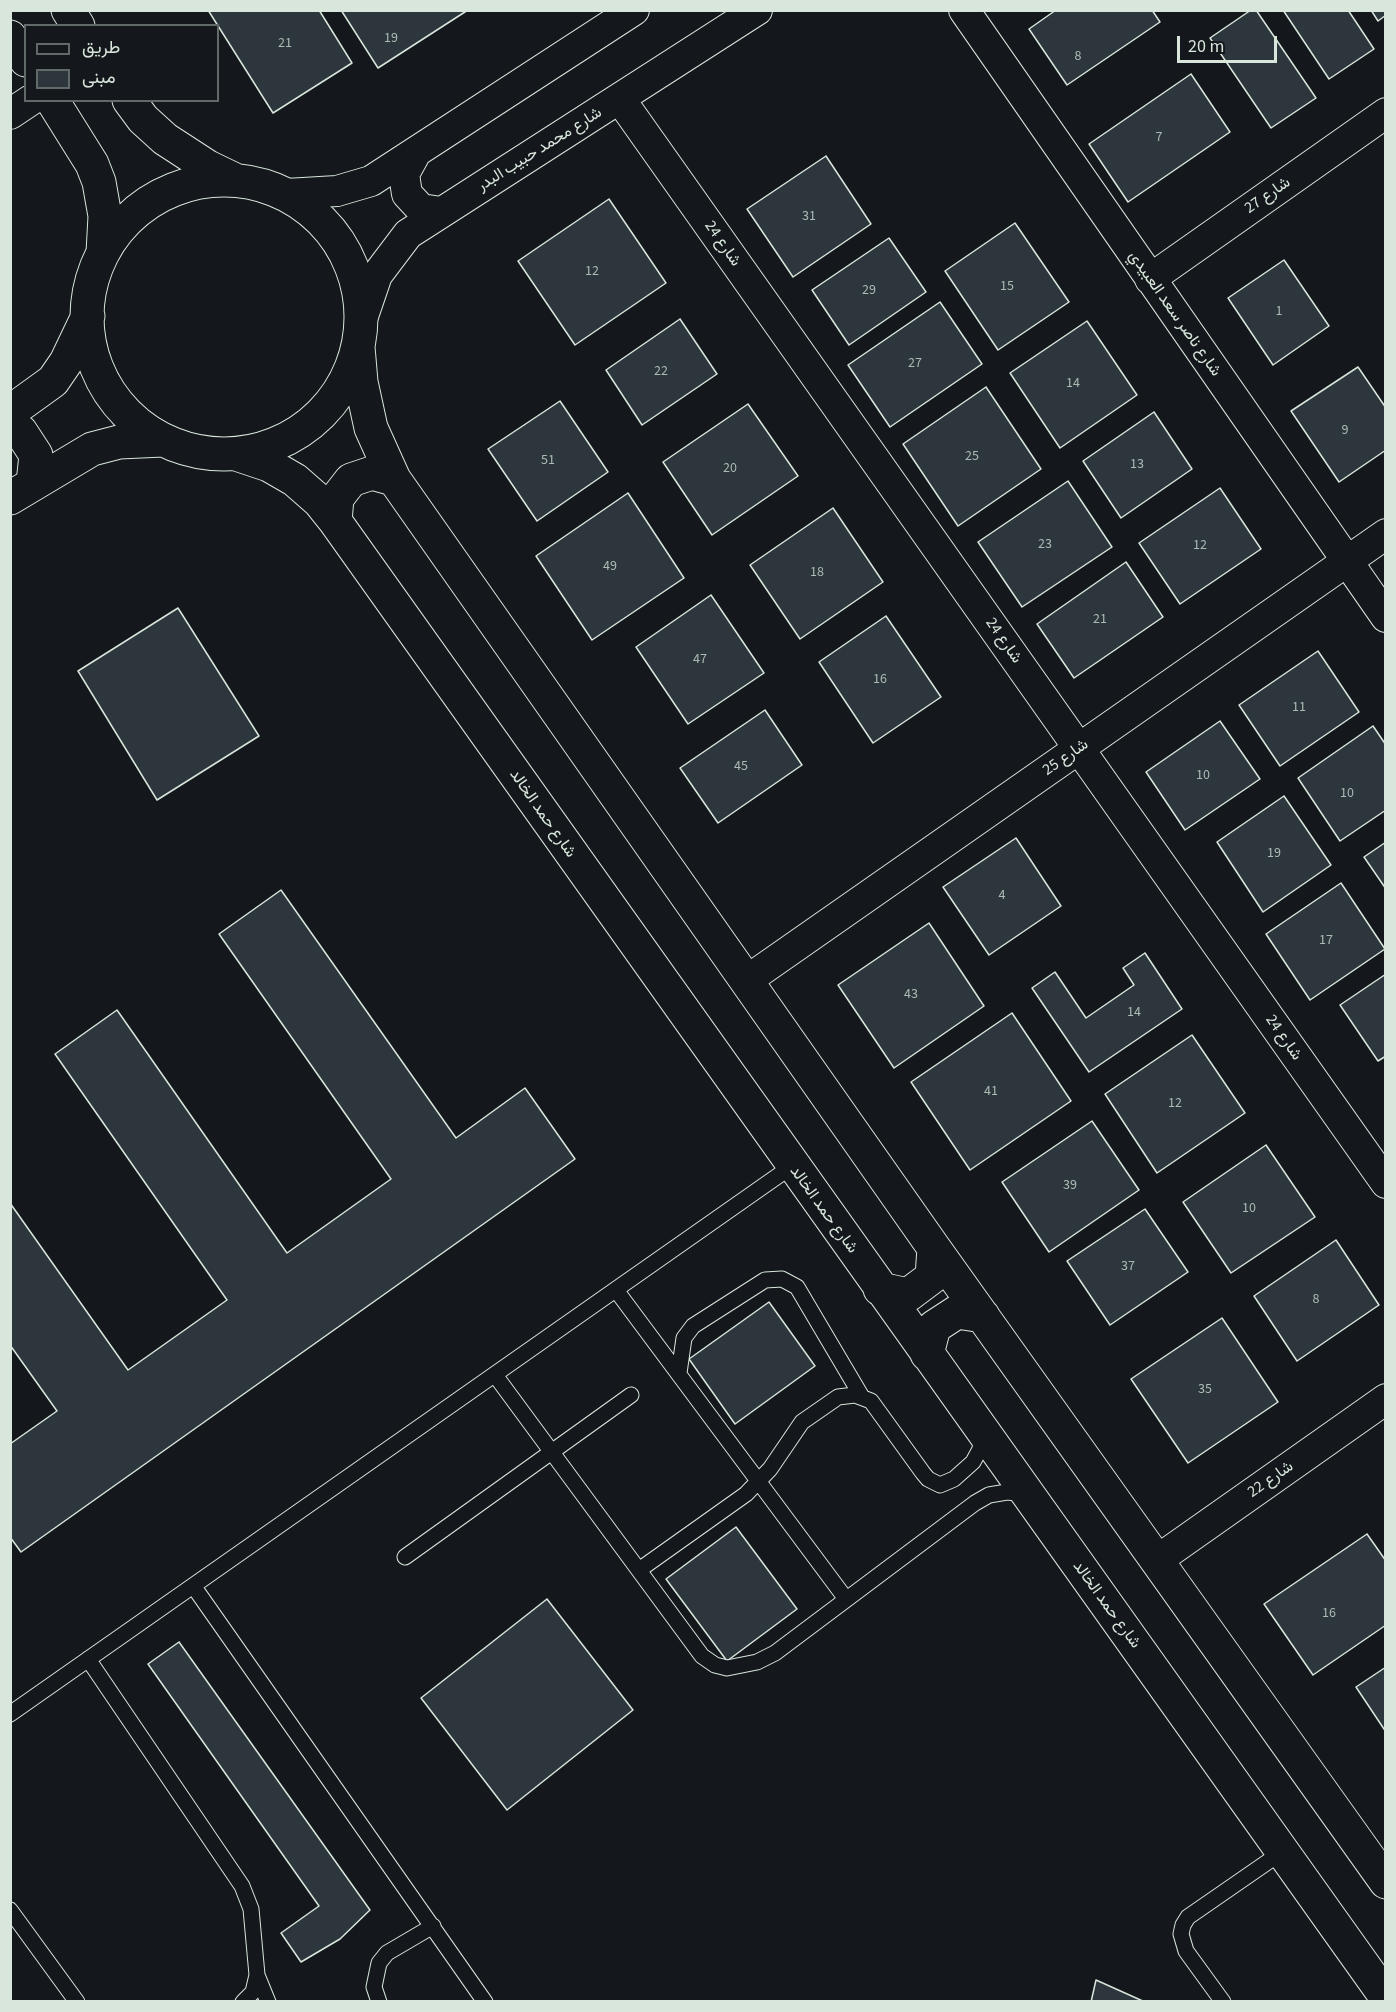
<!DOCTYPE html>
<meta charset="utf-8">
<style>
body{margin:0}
#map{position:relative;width:1396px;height:2012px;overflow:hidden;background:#14181c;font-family:"Source Sans 3",Vazirmatn,sans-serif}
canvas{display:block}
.frame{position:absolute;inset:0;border:12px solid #d8e6dc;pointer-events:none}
.legend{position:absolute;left:24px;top:24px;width:195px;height:78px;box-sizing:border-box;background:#14181c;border:2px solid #626a69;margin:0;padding:8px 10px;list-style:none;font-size:18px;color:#d8e6dc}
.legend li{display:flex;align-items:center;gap:12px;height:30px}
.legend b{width:30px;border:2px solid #626a69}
.scale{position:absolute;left:1177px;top:36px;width:100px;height:27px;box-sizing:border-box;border:3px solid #d8e6dc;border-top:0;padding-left:8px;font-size:18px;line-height:21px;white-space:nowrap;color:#d8e6dc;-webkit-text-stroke:4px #14181c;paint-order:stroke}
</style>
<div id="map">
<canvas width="1396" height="2012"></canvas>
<div class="frame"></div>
<ul class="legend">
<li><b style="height:8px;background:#14181c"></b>طريق</li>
<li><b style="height:16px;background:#2c363c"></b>مبنى</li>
</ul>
<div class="scale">20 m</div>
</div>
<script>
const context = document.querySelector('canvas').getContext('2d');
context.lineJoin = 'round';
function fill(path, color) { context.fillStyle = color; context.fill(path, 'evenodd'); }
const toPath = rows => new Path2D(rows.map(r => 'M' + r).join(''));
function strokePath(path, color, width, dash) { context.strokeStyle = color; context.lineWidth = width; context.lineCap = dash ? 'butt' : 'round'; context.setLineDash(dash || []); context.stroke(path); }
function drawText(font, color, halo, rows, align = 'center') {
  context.font = font + ' "Source Sans 3",Vazirmatn,sans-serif'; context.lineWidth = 4.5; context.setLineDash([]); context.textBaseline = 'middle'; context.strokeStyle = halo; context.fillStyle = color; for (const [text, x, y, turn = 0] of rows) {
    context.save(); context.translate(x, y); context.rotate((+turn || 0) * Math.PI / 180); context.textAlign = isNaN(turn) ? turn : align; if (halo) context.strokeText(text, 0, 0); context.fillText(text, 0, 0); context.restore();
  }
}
const building = toPath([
 [208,10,319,10,352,63,273,113,208,10],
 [341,10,468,10,378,68,341,10],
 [1056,10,1152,10,1160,22,1067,85,1029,29,1056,10],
 [1251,10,1256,10,1316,98,1271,128,1210,38,1251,10],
 [1283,10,1348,10,1374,49,1329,79,1283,10],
 [1371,10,1386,10,1386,15,1378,21,1371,10],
 [1191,74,1230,132,1128,202,1089,144,1191,74],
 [826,156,871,224,793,277,747,209,826,156],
 [609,199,666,283,575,345,518,261,609,199],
 [1015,223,1069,302,998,350,945,271,1015,223],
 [889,238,926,292,849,345,812,290,889,238],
 [1284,260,1329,326,1273,365,1228,298,1284,260],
 [940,302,982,364,890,427,848,365,940,302],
 [680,319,717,374,642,425,606,370,680,319],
 [1087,321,1137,395,1060,448,1010,373,1087,321],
 [1358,367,1386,408,1386,450,1339,482,1291,411,1358,367],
 [986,387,1041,469,958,526,903,444,986,387],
 [560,401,608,472,537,521,488,449,560,401],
 [748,404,798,476,712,535,663,462,748,404],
 [1154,412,1192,469,1121,518,1083,461,1154,412],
 [1068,481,1112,547,1022,607,978,542,1068,481],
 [1220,488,1261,549,1180,604,1139,543,1220,488],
 [628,493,684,578,592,640,536,556,628,493],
 [833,508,883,582,800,639,750,565,833,508],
 [1126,562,1163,617,1074,678,1037,624,1126,562],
 [711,595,764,673,688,724,636,647,711,595],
 [178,608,259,736,157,800,78,671,178,608],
 [886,616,941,697,873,743,819,662,886,616],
 [1318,651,1359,712,1280,766,1239,705,1318,651],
 [765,710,802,765,718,823,680,768,765,710],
 [1220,721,1260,779,1185,830,1146,772,1220,721],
 [1373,726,1386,745,1386,810,1340,841,1298,778,1373,726],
 [1284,796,1331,865,1263,912,1217,842,1284,796],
 [1016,838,1061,906,989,955,943,887,1016,838],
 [1386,842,1386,889,1364,857,1386,842],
 [1341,883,1385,949,1310,1000,1266,934,1341,883],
 [281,890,456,1138,525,1088,575,1159,21,1552,10,1537,10,1444,57,1411,10,1345,10,1203,128,1370,227,1300,55,1054,117,1010,287,1253,391,1179,219,934,281,890],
 [929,923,984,1006,894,1068,838,985,929,923],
 [1145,953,1182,1009,1089,1072,1032,988,1055,972,1086,1018,1134,985,1123,968,1145,953],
 [1386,974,1386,1056,1378,1061,1340,1005,1386,974],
 [1012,1013,1071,1101,970,1170,911,1082,1012,1013],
 [1192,1035,1245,1113,1157,1173,1105,1094,1192,1035],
 [1092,1121,1139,1190,1049,1252,1002,1182,1092,1121],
 [1266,1145,1315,1217,1231,1273,1183,1202,1266,1145],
 [1145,1209,1188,1272,1110,1325,1067,1261,1145,1209],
 [1336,1240,1379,1305,1297,1361,1254,1296,1336,1240],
 [769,1302,815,1366,735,1424,689,1359,769,1302],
 [1222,1318,1278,1402,1188,1463,1131,1379,1222,1318],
 [736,1527,797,1609,727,1661,666,1579,736,1527],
 [1367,1534,1386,1561,1386,1625,1313,1675,1264,1604,1367,1534],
 [547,1599,633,1710,507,1810,421,1698,547,1599],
 [179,1642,370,1910,340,1939,301,1962,281,1933,319,1906,148,1664,179,1642],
 [1386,1667,1386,1732,1356,1687,1386,1667],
 [1096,1980,1145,2002,1091,2002,1096,1980]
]);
fill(building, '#2c363c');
strokePath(building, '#d8e6dc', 1.5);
const service = toPath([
 [616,1290,846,1599],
 [679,1373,684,1338,693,1326,765,1280,782,1279,797,1287,862,1397],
 [495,1375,702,1656,715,1665,727,1668,757,1662,775,1653,975,1503,989,1495,1007,1492,1026,1494],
 [405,1557,631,1395],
 [639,1570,746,1494,770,1469,802,1422,838,1397,855,1395,871,1401,923,1473,928,1479,940,1485,954,1479,973,1462,980,1449,982,1433],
 [194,1587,485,2002],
 [88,1659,242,1886,251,1909,257,1975,253,1992,243,2002],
 [10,1714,792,1166],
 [10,1910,77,2002],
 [257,1975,268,2002],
 [379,2002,374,1987,379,1963,387,1953,433,1926],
 [1223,2002,1186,1951,1181,1934,1183,1925,1188,1917,1282,1852]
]);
const minor = toPath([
 [964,10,1386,617],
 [620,99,1386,1183],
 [10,114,31,100],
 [414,156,404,174,407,194,421,209,441,212],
 [286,194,337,191,371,181,634,10],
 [1150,279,1386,113],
 [361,322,377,275,408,234,757,10],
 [746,981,1386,534],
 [1156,1561,1386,1399]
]);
const tertiary = toPath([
 [68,10,78,26],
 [10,37,26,60],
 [52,100,92,164,99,182,105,216,103,253],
 [129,100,143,119,165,139,208,167,233,179],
 '87 317a137 137 0 1 1 274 0a137 137 0 1 1-274 0Z',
 [358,347,361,382,371,428,394,479,934,1248,1386,1882],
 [10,412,53,381,66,362,88,316],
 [10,428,21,432,36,455,33,483],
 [236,454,269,465,295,480,319,501,335,521,1386,1997],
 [10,498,92,449,119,442,163,440],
 [335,521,337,498,351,480,372,473,394,479],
 [880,1289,908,1295,932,1277,934,1248],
 [927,1354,934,1327,957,1312,983,1316]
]);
strokePath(service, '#d8e6dc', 17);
strokePath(minor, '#d8e6dc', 32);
strokePath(tertiary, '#d8e6dc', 35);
strokePath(service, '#14181c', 15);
strokePath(minor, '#14181c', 30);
strokePath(tertiary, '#14181c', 33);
drawText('14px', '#adbab4', null, [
 ["19",391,39],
 ["21",285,44],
 ["8",1078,57],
 ["7",1159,138],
 ["31",809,217],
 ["12",592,272],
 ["15",1007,287],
 ["29",869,291],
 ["1",1279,312],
 ["27",915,364],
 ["22",661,372],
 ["14",1073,384],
 ["9",1345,431],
 ["25",972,457],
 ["51",548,461],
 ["13",1137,465],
 ["20",730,469],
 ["23",1045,545],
 ["12",1200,546],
 ["49",610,567],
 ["18",817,573],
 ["21",1100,620],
 ["47",700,660],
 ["16",880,680],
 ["11",1299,708],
 ["45",741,767],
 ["10",1203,776],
 ["10",1347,794],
 ["19",1274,854],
 ["4",1002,896],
 ["17",1326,941],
 ["43",911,995],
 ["14",1134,1013],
 ["41",991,1092],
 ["12",1175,1104],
 ["39",1070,1186],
 ["10",1249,1209],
 ["37",1128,1267],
 ["8",1316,1300],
 ["35",1205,1390],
 ["16",1329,1614]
]);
drawText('16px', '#d8e6dc', '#14181c', [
 ["شارع محمد حبيب البدر",540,150,-32],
 ["شارع 27",1268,196,-35],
 ["شارع 24",722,244,55],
 ["شارع ناصر سعد العبيدي",1174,314,55],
 ["شارع 24",1003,641,55],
 ["شارع 25",1066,758,-35],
 ["شارع حمد الخالد",542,814,55],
 ["شارع 24",1283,1038,55],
 ["شارع حمد الخالد",823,1210,54],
 ["شارع 22",1271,1480,-35],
 ["شارع حمد الخالد",1106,1605,54]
]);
</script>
